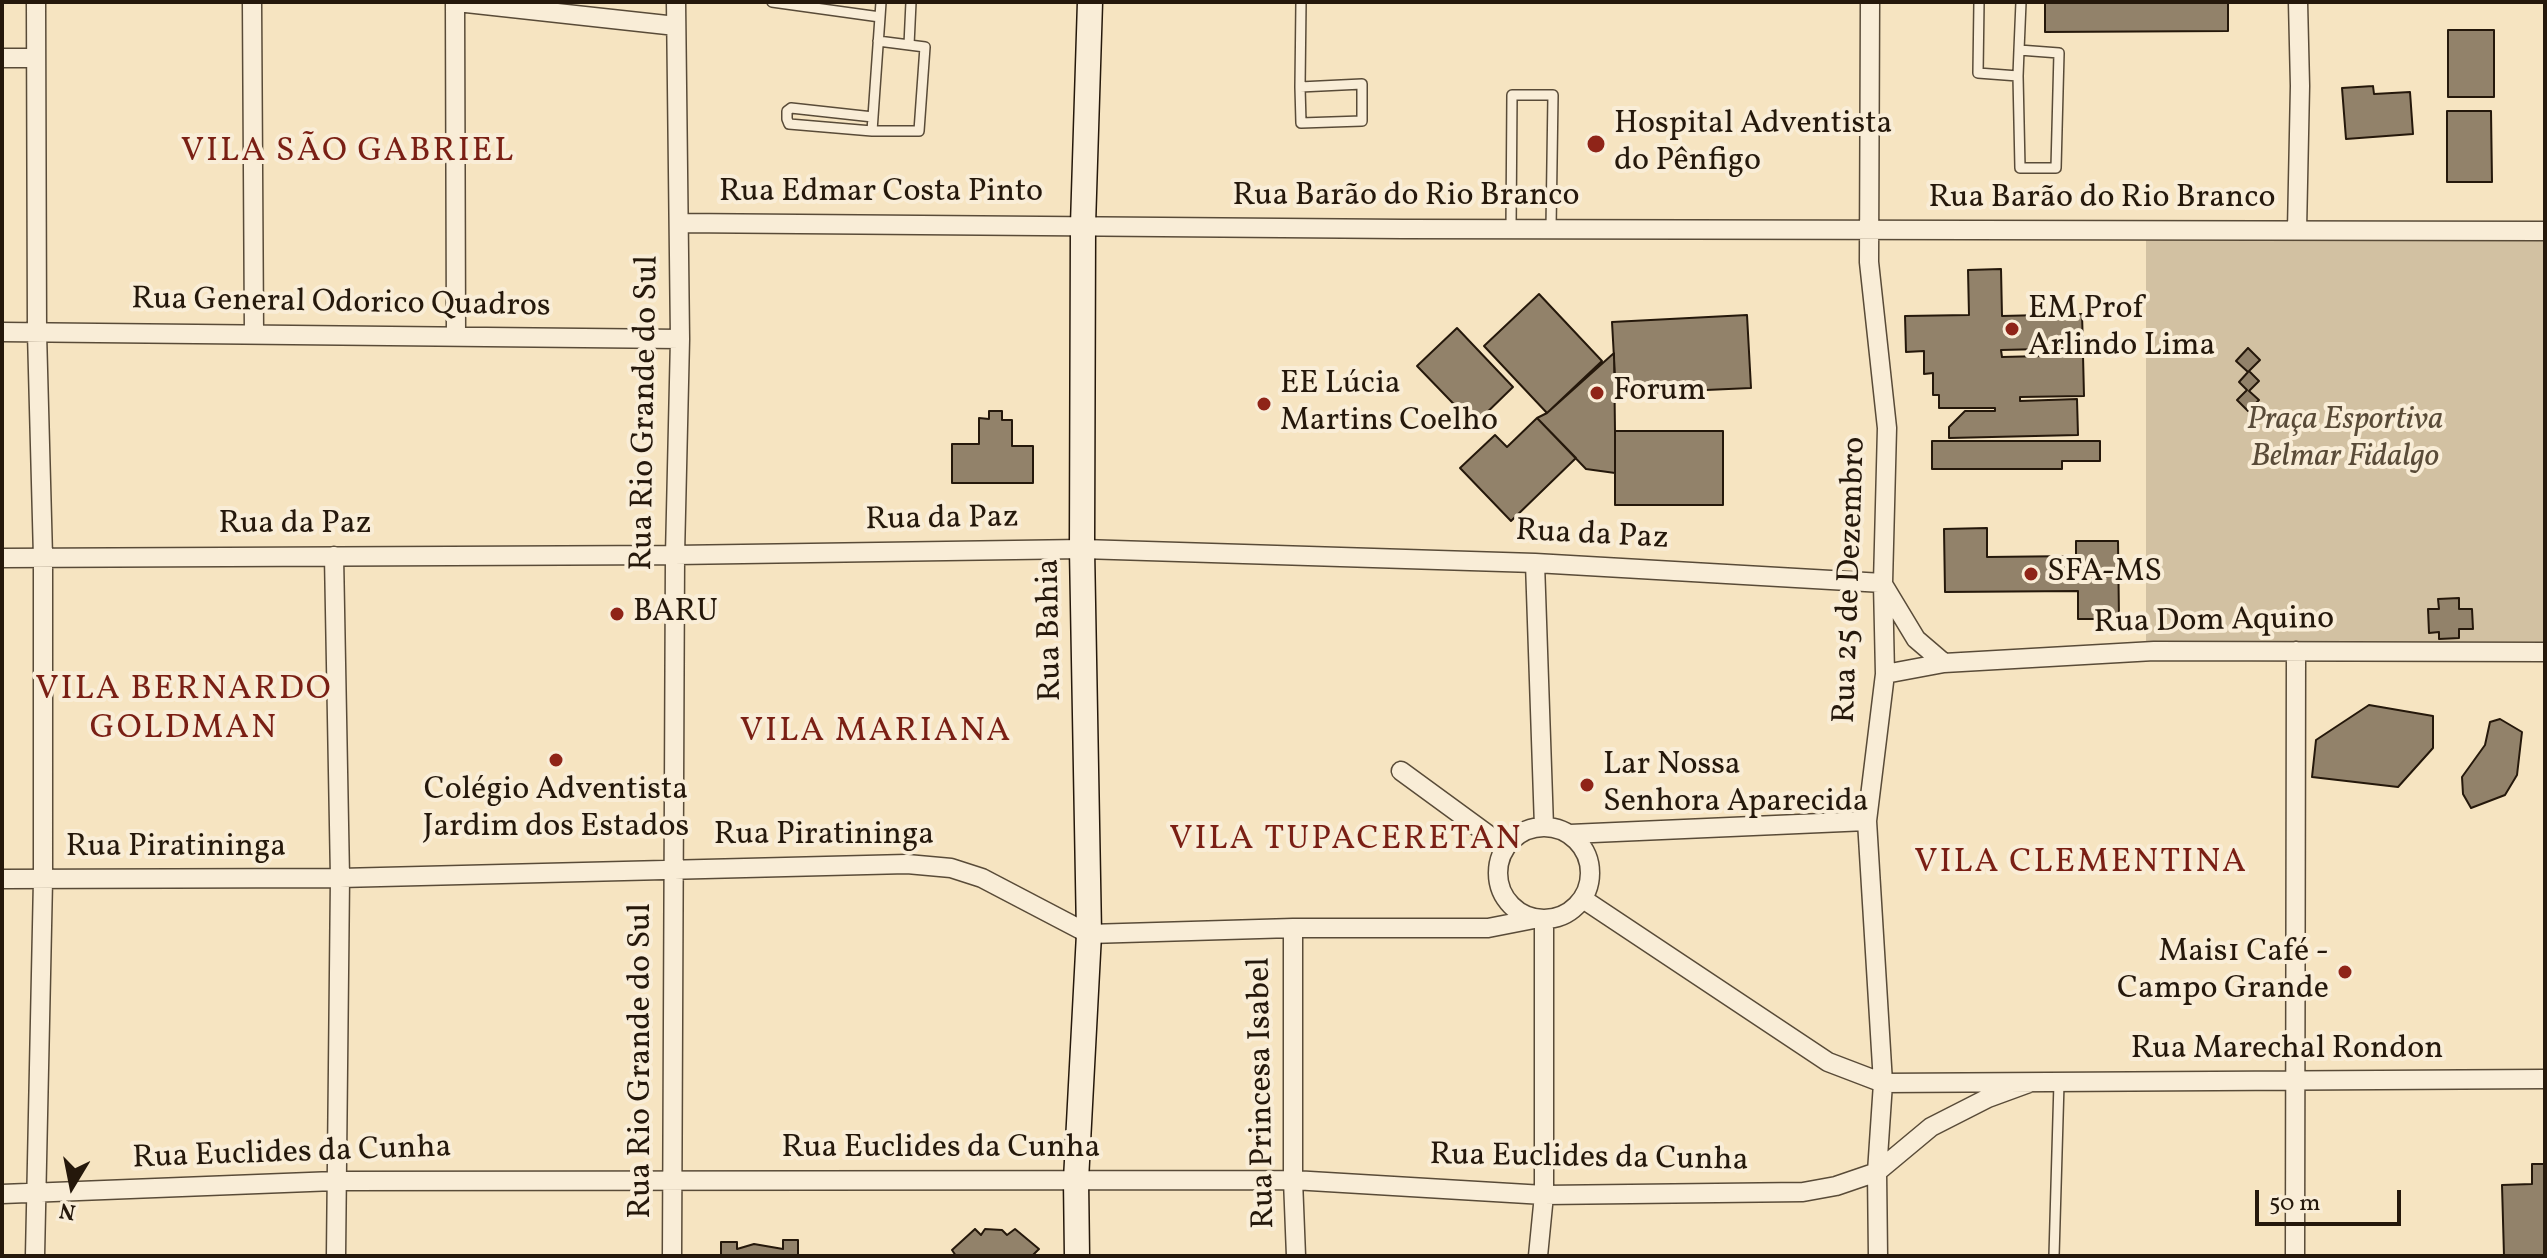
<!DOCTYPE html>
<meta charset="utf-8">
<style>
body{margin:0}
#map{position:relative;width:2547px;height:1258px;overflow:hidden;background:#f6e4c1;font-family:Vollkorn,serif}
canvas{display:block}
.frame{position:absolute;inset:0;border:4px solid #25180b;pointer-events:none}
.north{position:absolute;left:32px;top:1146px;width:80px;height:80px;-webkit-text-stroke:6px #f9edd7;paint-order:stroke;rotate:190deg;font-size:22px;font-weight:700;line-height:32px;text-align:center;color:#25180b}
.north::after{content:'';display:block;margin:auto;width:28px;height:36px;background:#25180b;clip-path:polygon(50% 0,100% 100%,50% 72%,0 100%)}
.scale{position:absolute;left:2255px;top:1190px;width:146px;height:36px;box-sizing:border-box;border:4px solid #25180b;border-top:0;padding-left:10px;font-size:24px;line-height:28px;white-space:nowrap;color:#25180b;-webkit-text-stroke:6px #f9edd7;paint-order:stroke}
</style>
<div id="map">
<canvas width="2547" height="1258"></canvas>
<div class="frame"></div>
<div class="north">N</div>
<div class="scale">50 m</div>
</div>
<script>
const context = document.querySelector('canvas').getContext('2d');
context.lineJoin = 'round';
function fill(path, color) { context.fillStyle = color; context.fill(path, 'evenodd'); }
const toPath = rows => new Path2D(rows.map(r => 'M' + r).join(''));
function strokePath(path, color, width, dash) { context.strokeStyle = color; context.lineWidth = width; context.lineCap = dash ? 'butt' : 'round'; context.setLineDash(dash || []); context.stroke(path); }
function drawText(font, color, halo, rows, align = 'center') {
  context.font = font + ' Vollkorn,serif'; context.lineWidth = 8; context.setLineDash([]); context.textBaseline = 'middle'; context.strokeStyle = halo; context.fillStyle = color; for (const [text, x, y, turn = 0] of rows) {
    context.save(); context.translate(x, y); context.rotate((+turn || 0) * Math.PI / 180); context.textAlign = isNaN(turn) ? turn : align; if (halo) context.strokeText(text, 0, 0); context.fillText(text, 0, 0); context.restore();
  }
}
fill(toPath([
 [2146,230,2545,231,2545,651,2146,651]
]), '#d2c1a2');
const building = toPath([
 [2045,2,2228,2,2228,31,2045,32,2045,2],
 [2448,30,2494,30,2494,97,2448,97,2448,30],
 [2373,86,2374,94,2410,92,2413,134,2346,139,2342,88,2373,86],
 [2447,111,2491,111,2492,182,2447,182,2447,111],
 [2001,269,2002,316,2082,314,2083,348,2001,350,2002,357,2083,355,2084,396,2020,397,2020,401,2077,399,2078,435,1949,438,1949,427,1965,411,1995,411,1995,408,1939,408,1939,395,1933,395,1933,373,1924,374,1924,351,1906,352,1905,316,1969,315,1968,270,2001,269],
 [1539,294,1602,361,1547,413,1484,346,1539,294],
 [1747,315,1751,388,1616,394,1612,322,1747,315],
 [1457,328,1513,387,1474,425,1417,366,1457,328],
 [2248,348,2260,360,2249,371,2259,381,2249,391,2259,400,2248,411,2237,400,2247,390,2239,382,2248,372,2236,361,2248,348],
 [1614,353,1615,431,1615,473,1586,469,1537,418,1547,413,1614,353],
 [989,411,1002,411,1002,420,1012,420,1012,446,1033,446,1033,483,952,483,952,444,979,444,979,418,989,419,989,411],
 [1537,418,1576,458,1511,521,1460,468,1495,435,1507,447,1537,418],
 [1615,431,1723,431,1723,505,1615,505,1615,431],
 [1932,441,2100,441,2100,461,2062,461,2062,469,1932,469,1932,441],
 [1987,528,1987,557,2076,556,2076,541,2118,541,2119,619,2078,619,2078,591,1945,592,1944,529,1987,528],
 [2459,598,2459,609,2472,609,2473,629,2459,629,2459,638,2439,639,2439,632,2429,633,2428,609,2439,609,2438,599,2459,598],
 [2369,705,2433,716,2433,748,2398,787,2312,777,2316,740,2369,705],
 [2500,719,2522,732,2517,775,2505,795,2471,808,2463,794,2462,777,2485,745,2490,722,2500,719],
 [2532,1164,2545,1164,2545,1256,2504,1256,2502,1185,2532,1184,2532,1164],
 [975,1229,981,1235,985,1229,1002,1230,1007,1235,1015,1229,1039,1249,1032,1256,956,1256,952,1250,975,1229],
 [783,1240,798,1240,798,1256,721,1256,721,1242,737,1242,737,1249,754,1244,783,1249,783,1240]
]);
fill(building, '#92826a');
strokePath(building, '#25180b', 2);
const lane = toPath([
 [772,2,880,17,872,131,789,124,787,119,787,111,791,108,873,117],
 [1979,2,1978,73,2018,76],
 [880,17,881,2],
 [909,45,911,2],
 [2019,50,2059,53,2056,168,2020,168,2018,76,2019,50,2021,2],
 [1362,84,1362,121,1301,123,1300,87,1362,84],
 [1300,87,1301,2],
 [872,131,919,131,925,47,878,41],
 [1511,229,1512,95,1553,95,1551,228],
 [2054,1256,2059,1083]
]);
const street = toPath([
 [252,2,254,334],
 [455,2,456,336],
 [457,2,676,26],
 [1870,2,1869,262,1887,428,1883,583,1885,674,1867,821,1883,1083,1877,1172,1878,1256],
 [2,58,35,58],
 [679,223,1403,229,2545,231],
 [2297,230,2300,86,2298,2],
 [2,332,680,339],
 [334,556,340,878,336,1256],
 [2,558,675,555,1082,549,1535,563,1883,583],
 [1535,563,1544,827],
 [1884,586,1916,639,1944,663],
 [1885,674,1944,663,2154,651,2545,652],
 [1401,771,1505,847],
 '1498 873a46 46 0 1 1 92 0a46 46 0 1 1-92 0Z',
 [1570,834,1867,821],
 [2,879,340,878,907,864,951,868,982,878,1089,934,1293,928,1488,928,1534,919],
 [1583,899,1828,1062,1883,1083,2545,1079],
 [1293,928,1293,1180,1296,1256],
 [2,1194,335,1181,1293,1180,1544,1195,1803,1192,1836,1186,1877,1172,1931,1127,1988,1098,2029,1083],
 [35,1256,43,880,43,557,37,333,36,2],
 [672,1256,675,555,680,339,676,2],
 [1538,1256,1544,1195,1544,919],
 [2295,1256,2296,651]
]);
const secondary = toPath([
 [1077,1256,1076,1180,1089,934,1082,549,1083,225,1090,2]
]);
strokePath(lane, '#594b38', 12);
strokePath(street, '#594b38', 21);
strokePath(secondary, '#25180b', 27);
strokePath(lane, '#f9edd7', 9);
strokePath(street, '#f9edd7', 18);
strokePath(secondary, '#f9edd7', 24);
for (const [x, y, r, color] of [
 [1596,144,10,"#8f2418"],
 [2012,329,8,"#8f2418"],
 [1597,393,8,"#8f2418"],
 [1264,404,8,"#8f2418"],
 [2031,574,8,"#8f2418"],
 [617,614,8,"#8f2418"],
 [556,760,8,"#8f2418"],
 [1587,785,8,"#8f2418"],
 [2345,972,8,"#8f2418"]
]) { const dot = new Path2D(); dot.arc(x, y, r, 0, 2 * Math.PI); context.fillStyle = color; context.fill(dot); strokePath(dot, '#f9edd7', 3); }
drawText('32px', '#25180b', '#f9edd7', [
 ["Hospital Adventista",1614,126],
 ["do Pênfigo",1614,163],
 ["EM Prof",2028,311],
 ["Arlindo Lima",2028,348],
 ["EE Lúcia",1280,386],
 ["Martins Coelho",1280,423],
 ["Forum",1613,393],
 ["SFA-MS",2047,574],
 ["BARU",633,614],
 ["Lar Nossa",1603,767],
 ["Senhora Aparecida",1603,804],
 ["Colégio Adventista",556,792,"center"],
 ["Jardim dos Estados",556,829,"center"],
 ["Mais1 Café -",2329,954,"right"],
 ["Campo Grande",2329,991,"right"]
], 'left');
drawText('32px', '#25180b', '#f9edd7', [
 ["Rua Edmar Costa Pinto",881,194],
 ["Rua Barão do Rio Branco",1406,198],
 ["Rua Barão do Rio Branco",2102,200],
 ["Rua General Odorico Quadros",341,305,1],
 ["Rua Rio Grande do Sul",647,413,-89],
 ["Rua da Paz",942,521,-1],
 ["Rua da Paz",295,526],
 ["Rua da Paz",1592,537,3],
 ["Rua 25 de Dezembro",1852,580,-88],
 ["Rua Dom Aquino",2214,623,-1],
 ["Rua Bahia",1052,630,-91],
 ["Rua Piratininga",824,837],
 ["Rua Piratininga",176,849],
 ["Rua Marechal Rondon",2287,1051],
 ["Rua Rio Grande do Sul",643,1061,-90],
 ["Rua Princesa Isabel",1264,1093,-91],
 ["Rua Euclides da Cunha",941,1150],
 ["Rua Euclides da Cunha",292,1155,-2],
 ["Rua Euclides da Cunha",1589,1160,1]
]);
drawText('italic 32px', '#594b38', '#f9edd7', [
 ["Praça Esportiva",2345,422],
 ["Belmar Fidalgo",2345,459]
]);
context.letterSpacing = '2px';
drawText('34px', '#7a1f14', '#f9edd7', [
 ["VILA SÃO GABRIEL",348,154],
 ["VILA BERNARDO",184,692],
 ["GOLDMAN",184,731],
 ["VILA MARIANA",876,734],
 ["VILA TUPACERETAN",1346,842],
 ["VILA CLEMENTINA",2081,865]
]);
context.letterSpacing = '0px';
</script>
